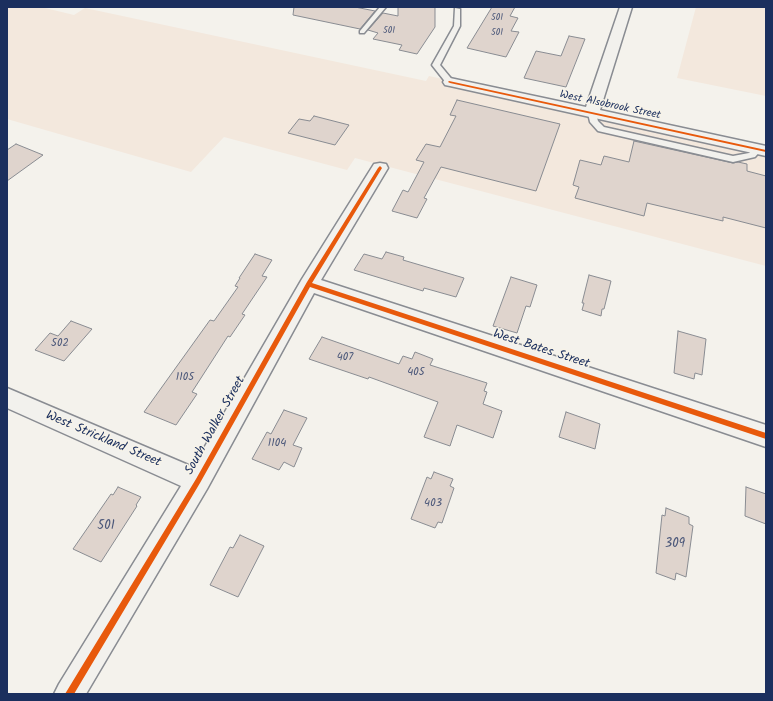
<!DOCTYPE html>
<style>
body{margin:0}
#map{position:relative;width:773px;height:701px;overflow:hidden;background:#f4f2ec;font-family:Kalam,sans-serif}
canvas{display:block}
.frame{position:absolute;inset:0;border:8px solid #1b2f5e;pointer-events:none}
</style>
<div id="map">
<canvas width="773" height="701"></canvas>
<div class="frame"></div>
</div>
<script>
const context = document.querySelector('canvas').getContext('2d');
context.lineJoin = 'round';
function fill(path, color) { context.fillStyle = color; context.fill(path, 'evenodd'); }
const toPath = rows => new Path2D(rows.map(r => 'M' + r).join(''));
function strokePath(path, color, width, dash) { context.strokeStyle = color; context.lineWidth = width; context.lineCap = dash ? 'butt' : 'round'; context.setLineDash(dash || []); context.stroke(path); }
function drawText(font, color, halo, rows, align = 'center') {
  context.font = font + ' Kalam,sans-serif'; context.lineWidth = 3; context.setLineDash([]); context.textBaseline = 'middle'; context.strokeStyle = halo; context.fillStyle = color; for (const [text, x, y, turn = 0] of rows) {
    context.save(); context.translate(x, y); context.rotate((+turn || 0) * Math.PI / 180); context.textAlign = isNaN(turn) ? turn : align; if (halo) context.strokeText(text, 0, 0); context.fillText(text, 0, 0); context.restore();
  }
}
fill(toPath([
 [7,7,41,7,74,15,85,8,426,81,429,76,766,150,766,266,355,158,347,170,224,137,191,172,7,119],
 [696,7,766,7,766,96,677,78]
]), '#f3e8dd');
const building = toPath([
 [294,7,355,7,375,11,360,29,293,15,294,7],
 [398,7,435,7,435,27,417,54,399,50,402,45,373,39,378,33,368,30,383,13,398,16,398,7],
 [492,7,515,7,510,16,518,18,511,31,519,32,506,57,467,48,492,7],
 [569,36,585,39,566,87,524,78,536,51,561,56,569,36],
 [457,100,560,124,536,191,441,167,424,198,427,199,417,218,392,211,403,190,408,192,424,162,416,160,426,144,440,147,456,116,450,115,457,100],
 [314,116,349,125,335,145,288,133,299,119,310,121,314,116],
 [634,141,733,163,738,162,747,164,747,171,766,176,766,228,723,217,723,221,651,204,647,203,644,216,575,198,579,187,573,185,580,160,601,165,604,156,629,162,634,141],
 [16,144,43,155,7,181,7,150,16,144],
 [386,252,404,257,403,260,464,278,456,297,424,288,423,291,354,270,364,254,382,259,386,252],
 [255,254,272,260,262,276,267,277,242,314,245,315,230,337,228,336,192,392,197,394,176,425,144,412,210,320,214,321,238,287,235,286,240,278,239,278,255,254],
 [589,275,611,281,604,309,602,309,601,316,582,310,584,303,582,303,589,275],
 [511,277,537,285,530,307,526,306,517,333,493,326,511,277],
 [71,321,92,329,64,361,35,350,50,333,58,336,71,321],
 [678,331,706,339,702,375,695,373,694,379,674,373,678,331],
 [322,337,399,364,403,356,412,359,415,352,433,359,430,365,487,383,484,391,487,392,483,404,502,411,493,438,457,425,450,446,424,437,438,402,369,377,368,379,309,359,322,337],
 [284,410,307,418,293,445,302,448,294,467,284,462,279,470,252,459,267,432,271,434,284,410],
 [566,412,600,424,595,449,559,437,566,412],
 [434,472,453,479,450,486,454,488,442,523,438,522,435,528,411,519,427,477,431,479,434,472],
 [118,487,141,497,136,505,137,506,101,562,73,549,111,494,113,495,118,487],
 [746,487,766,494,766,524,745,516,746,487],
 [666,508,689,517,689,524,693,526,686,577,676,573,675,580,656,573,662,515,665,516,666,508],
 [240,535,264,546,238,597,210,585,230,547,233,548,240,535]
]);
fill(building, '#dfd4cd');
strokePath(building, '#898c92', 1);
const service = toPath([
 [380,7,386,7,364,33,360,33,360,31,380,7],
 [455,8,460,9,460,26,440,65,454,82,450,84,447,84,432,65,454,26,455,8],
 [589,111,595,111,598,121,604,127,733,156,749,153,758,146,762,149,755,157,733,162,598,131,590,122,588,113,589,111]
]);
const minor = toPath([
 [620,7,632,7,600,110,766,146,766,156,450,86,445,85,443,82,445,79,450,78,586,107,620,7],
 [380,163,386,164,388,168,321,280,766,425,766,447,314,293,207,489,86,694,54,694,59,684,181,486,7,408,7,388,193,467,302,279,374,164,380,163]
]);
strokePath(service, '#898c92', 3);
strokePath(minor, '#898c92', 3);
fill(service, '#f2f1ed');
fill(minor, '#f2f1ed');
fill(toPath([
 [449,81,766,150,766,152,450,83,448,82,449,81],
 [380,166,382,168,312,283,766,433,766,439,310,287,200,483,74,694,65,694,196,479,307,282,378,168,380,166]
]), '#e8590c');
drawText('9px', '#4c587a', null, [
 ["501",497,18],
 ["501",389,31],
 ["501",497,33]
]);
drawText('11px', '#1b2f5e', '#f7f3e8', [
 ["West Alsobrook Street",610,106,12]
]);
drawText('11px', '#4c587a', null, [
 ["502",60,344],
 ["407",345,358],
 ["405",416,373],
 ["1105",185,378],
 ["1104",277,444],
 ["403",433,504]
]);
drawText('13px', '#1b2f5e', '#f7f3e8', [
 ["West Bates Street",541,350,18],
 ["South Walker Street",216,426,-61],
 ["West Strickland Street",103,440,23]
]);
drawText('13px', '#4c587a', null, [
 ["501",106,527],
 ["309",675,545]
]);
</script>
